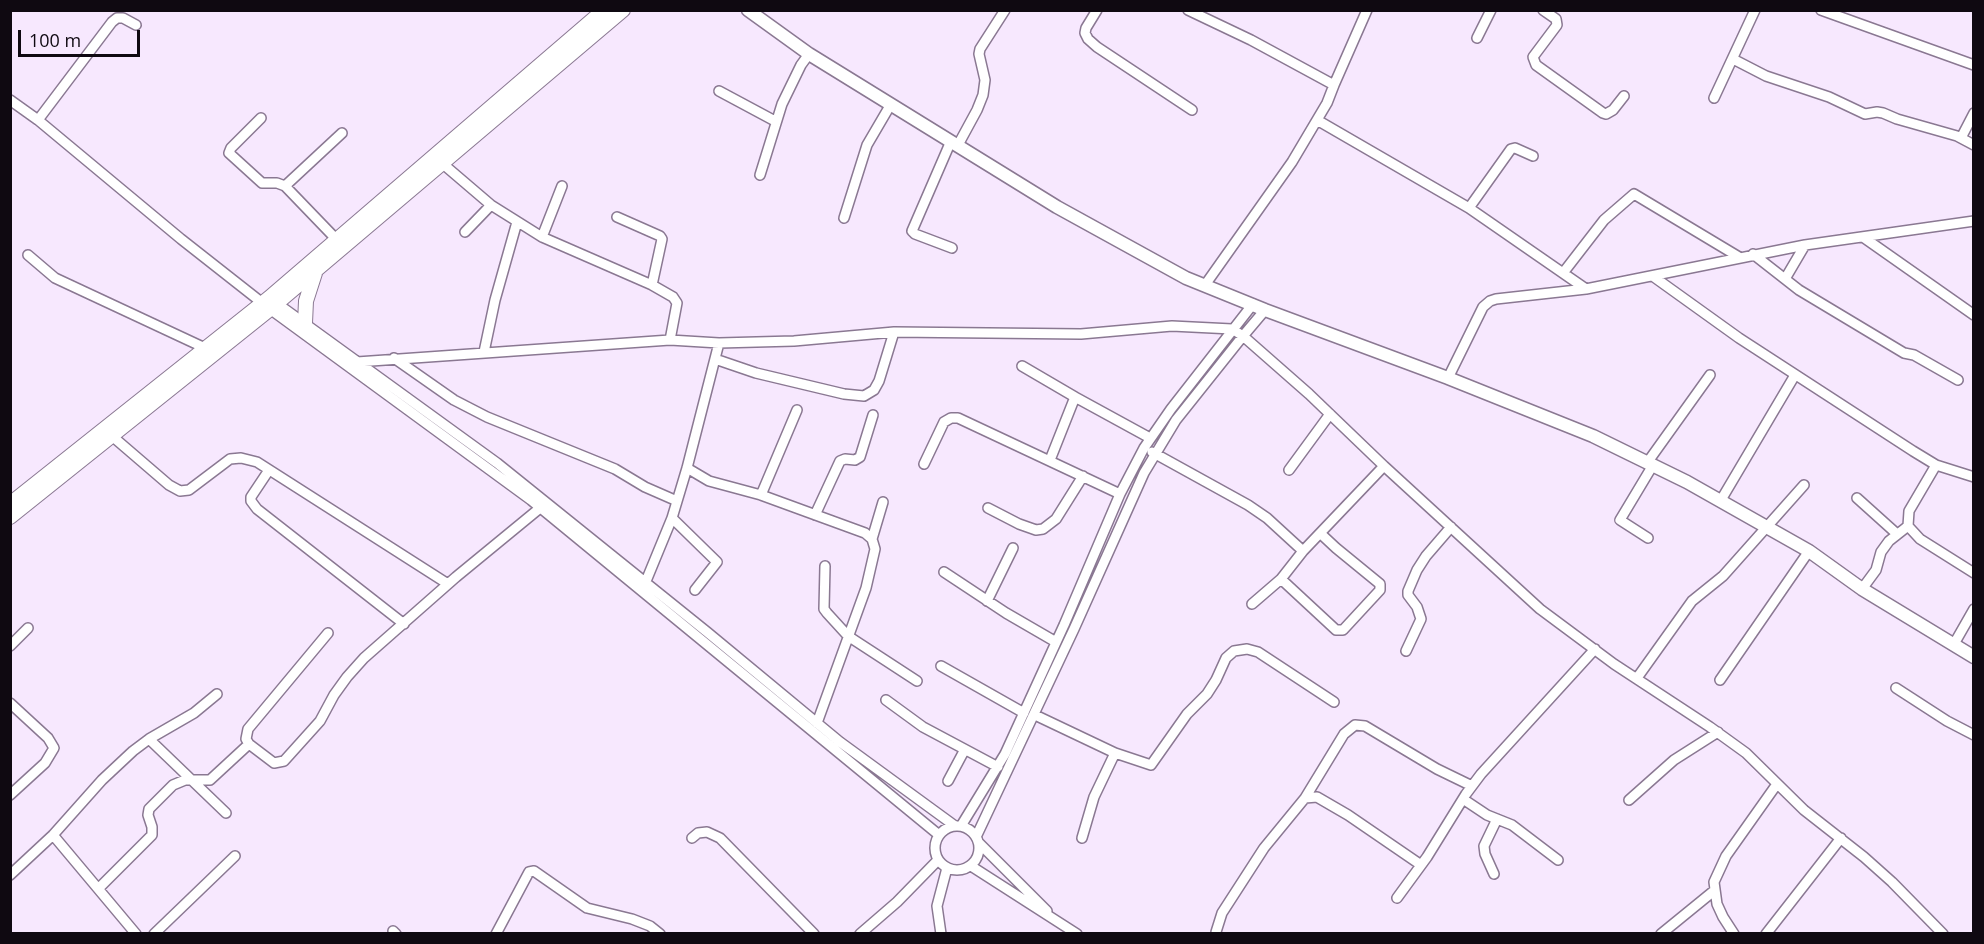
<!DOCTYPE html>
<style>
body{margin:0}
#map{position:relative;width:1984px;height:944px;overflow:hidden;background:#f7e8fe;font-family:"Open Sans",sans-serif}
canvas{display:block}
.frame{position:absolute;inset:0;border:12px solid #0f0911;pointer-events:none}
.scale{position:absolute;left:18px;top:30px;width:122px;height:27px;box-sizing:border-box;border:3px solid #0f0911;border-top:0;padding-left:8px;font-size:18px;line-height:21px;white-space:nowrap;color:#0f0911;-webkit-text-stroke:4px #f7e8fe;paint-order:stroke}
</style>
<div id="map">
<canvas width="1984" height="944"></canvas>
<div class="frame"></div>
<div class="scale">100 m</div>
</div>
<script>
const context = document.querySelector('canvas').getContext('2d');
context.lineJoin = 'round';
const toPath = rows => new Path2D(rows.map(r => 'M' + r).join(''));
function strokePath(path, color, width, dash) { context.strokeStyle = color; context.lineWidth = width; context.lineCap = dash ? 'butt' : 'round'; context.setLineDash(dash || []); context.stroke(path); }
const minor = toPath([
 [1097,10,1086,28,1085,33,1088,39,1097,47,1192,110],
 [1188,10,1251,40,1334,85,1327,103,1292,162,1205,285],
 [1543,10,1556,19,1557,25,1533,57,1536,65,1603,113,1606,114,1613,110,1624,96],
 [1821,10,1974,65],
 [1477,38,1491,10],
 [1733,59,1766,76,1829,97,1865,114,1877,112,1883,113,1897,119,1957,136,1974,145],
 [1334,85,1367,10],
 [719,91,775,121],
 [1714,98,1755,10],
 [10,100,38,120,181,239,270,309,531,500,939,835],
 [261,118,231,148,229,153,262,183,277,183,285,186,337,240],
 [38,120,112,22,117,18,123,18,136,25],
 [1317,120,1469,208,1586,289],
 [1961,138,1974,113],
 [951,141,912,231,915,234,952,248],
 [958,145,977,110,983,95,985,80,979,54,980,49,1005,10],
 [443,164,491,205,542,237,652,285,673,297,677,303,670,340],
 [760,175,782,104,801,65,809,54],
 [285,186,342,133],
 [1469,208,1511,149,1515,148,1533,156],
 [617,217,660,236,662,239,652,285],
 [844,218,867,145,891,104],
 [465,232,491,205],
 [542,237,562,186],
 [1863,237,1974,315],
 [1753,254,1799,290,1904,353,1914,355,1958,380],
 [28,255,55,278,205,348],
 [1563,273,1604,220,1634,194,1739,257],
 [1654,277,1739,338,1913,451,1936,465,1974,477],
 [1785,279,1805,245],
 [275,302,497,463,707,632,840,742,955,826],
 [484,352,495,300,517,222],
 [394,358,454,400,487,417,615,469,645,487,677,501],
 [715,359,756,373,844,394,864,396,874,390,879,381,894,332],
 [357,362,670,340,719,343,794,341,894,332,1081,334,1172,326,1232,329,1243,336,1309,394,1384,466,1540,609,1614,664,1710,727,1746,753,1804,810,1864,857,1892,882,1943,934],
 [1022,366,1075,397],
 [1448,378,1483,307,1490,301,1496,299,1586,289,1805,245,1974,221],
 [112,436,169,485,180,491,189,490,230,459,241,458,257,462,448,584],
 [1152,452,1248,505,1267,518,1303,551,1384,466],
 [1050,460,1075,397,1150,438],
 [1647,463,1710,375],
 [924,464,944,422,951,418,958,418,1120,494],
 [1936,465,1909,511,1908,526,1920,539,1974,573],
 [687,468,709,481,761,495,865,533,872,539,875,549,866,588,817,723],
 [269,470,251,497,251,501,257,509,404,624],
 [1289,470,1330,414],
 [761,495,797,410],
 [1857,498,1897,534],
 [1721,500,1795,375],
 [988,508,1019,524,1036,530,1043,529,1056,519,1083,476],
 [815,515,840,461,845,459,855,460,860,457,873,415],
 [672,518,717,562,695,590],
 [1648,538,1620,520,1653,465],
 [872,539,883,502],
 [1303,551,1281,579,1336,630,1343,630,1380,590,1380,584,1336,548,1321,534],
 [825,566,824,609,827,613,848,636,917,681],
 [944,572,1006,613,1056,642],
 [644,586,672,518,687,468,719,343],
 [1862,589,1876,570,1881,552,1889,541,1908,526],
 [987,601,1013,548],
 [1252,604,1281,579],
 [1954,644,1974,609],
 [10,646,28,628],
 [1406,651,1421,619,1417,607,1408,595,1408,591,1417,570,1426,556,1451,527],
 [941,666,1024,713],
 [1637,678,1692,601,1723,576,1804,485],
 [1720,680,1809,551],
 [1896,688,1947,721,1974,735],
 [886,700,923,727,998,767],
 [10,703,48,738,54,748,45,763,10,795],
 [1035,715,1115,753,1094,797,1082,838],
 [149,739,226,813],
 [249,744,246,739,248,729,328,633],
 [1115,753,1151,765,1187,714,1207,694,1216,680,1226,658,1234,651,1247,649,1258,652,1334,702],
 [948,781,964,751],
 [1305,798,1344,734,1355,725,1365,726,1437,769,1472,786],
 [1463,799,1487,815,1512,825,1558,860],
 [1629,800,1674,760,1718,732],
 '935 848a22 22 0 1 1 44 0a22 22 0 1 1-44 0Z',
 [961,826,1005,754,1064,625,1120,494,1144,448,1171,409,1253,304],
 [53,835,136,934],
 [976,837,1074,629,1144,473,1176,420,1243,336,1265,310],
 [692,838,698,833,707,832,720,838,814,934],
 [979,843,1047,911],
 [971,866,1077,934],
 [1494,874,1485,854,1484,846,1497,819],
 [10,875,53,835,102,780,133,751,149,739,194,713,217,694],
 [99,888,152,835,152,827,148,815,149,809,173,785,185,780,210,780,249,744,274,763,284,761,320,721,334,695,347,677,364,658,456,577,540,508],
 [1397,898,1427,857,1466,794,1481,774,1595,649],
 [393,931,396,934],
 [1216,932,1222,913,1264,848,1305,798,1317,797,1348,815,1421,865],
 [154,934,235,856],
 [496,934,529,872,534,871,587,908,632,919,650,926,660,934],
 [860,934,897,902,938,860],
 [941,934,937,906,947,868],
 [1661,934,1715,890],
 [1734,934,1723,917,1717,904,1714,882,1726,856,1777,784],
 [1766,934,1841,838]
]);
const tertiary = toPath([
 [748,10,809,54,1057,207,1186,278,1265,310,1448,378,1593,436,1687,482,1809,551,1862,589,1974,657]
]);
const secondary = toPath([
 [305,323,306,301,315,273],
 [10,504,269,298,604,10],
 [10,517,270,309,623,10]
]);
strokePath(minor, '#8a7892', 12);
strokePath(tertiary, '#8a7892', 15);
strokePath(secondary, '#8a7892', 16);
strokePath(minor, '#fff', 9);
strokePath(tertiary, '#fff', 12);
strokePath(secondary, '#fff', 14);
</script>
